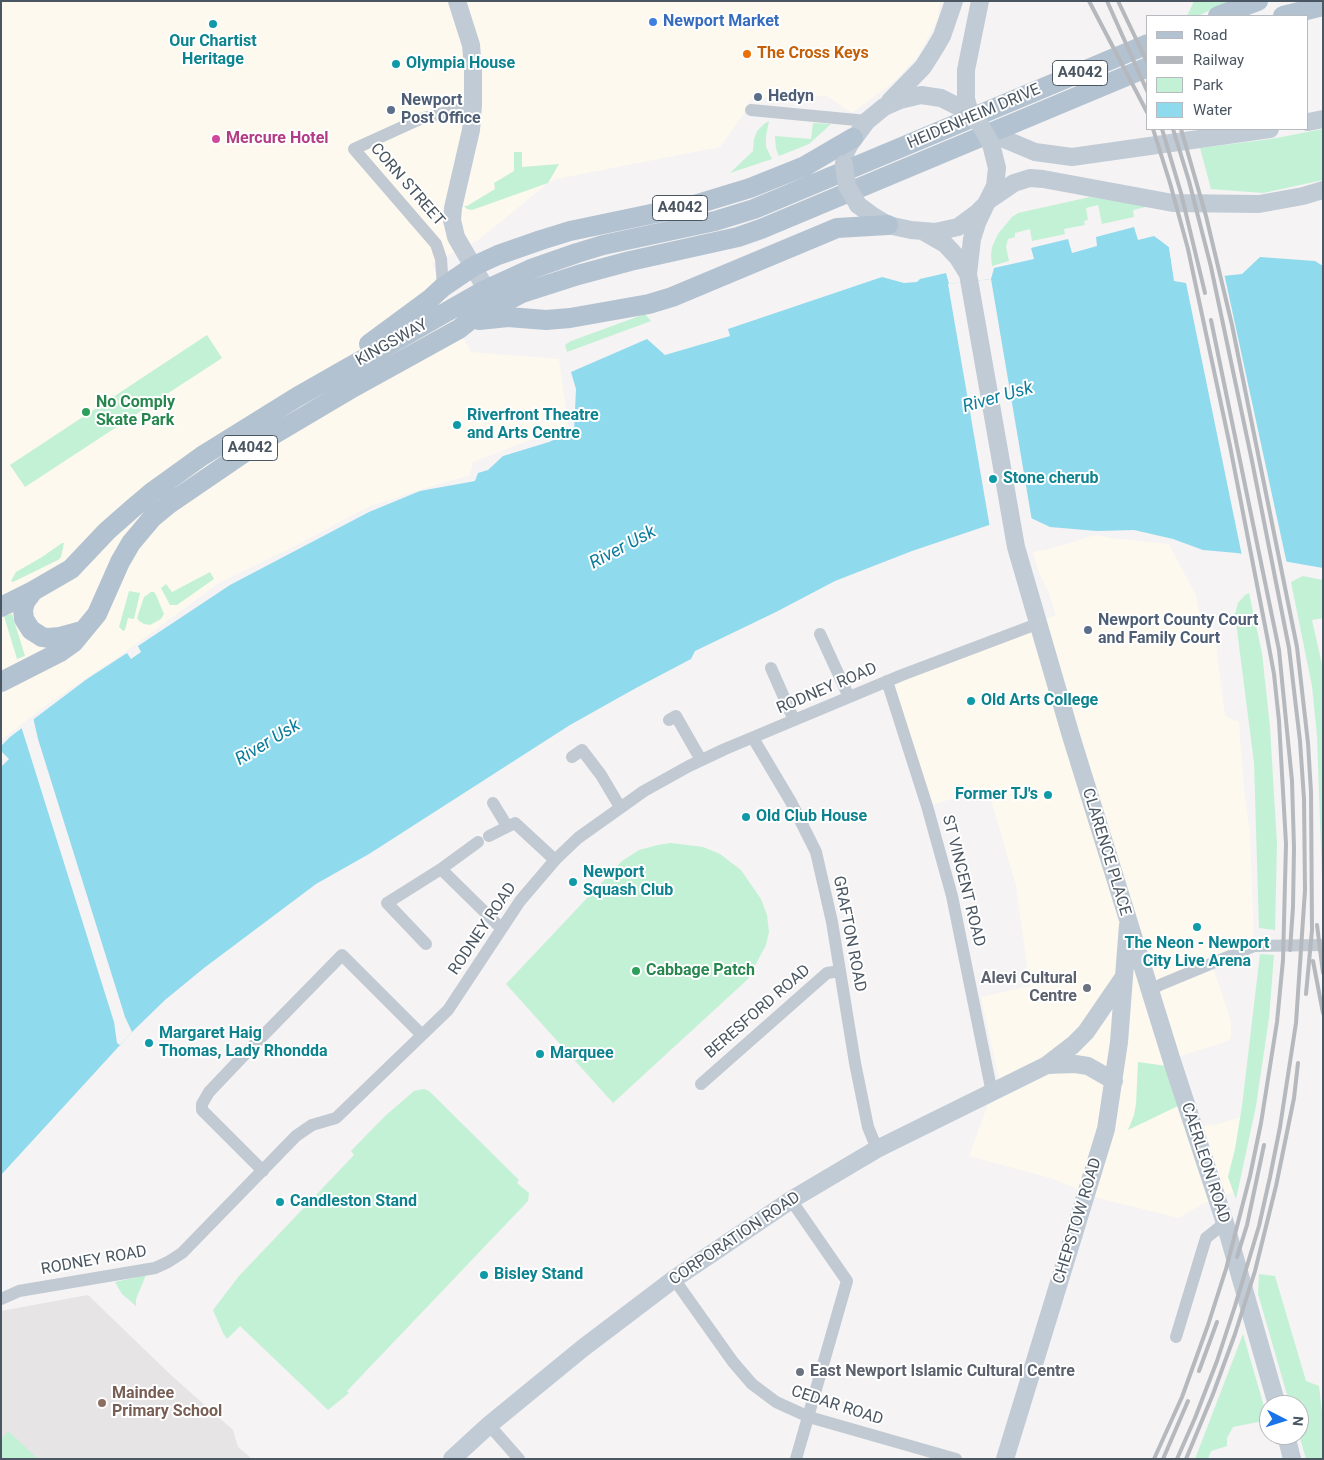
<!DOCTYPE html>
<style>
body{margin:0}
#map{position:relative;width:1324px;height:1460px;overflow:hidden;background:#f5f3f3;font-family:Roboto,sans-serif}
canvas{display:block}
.frame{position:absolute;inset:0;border:2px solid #4a5661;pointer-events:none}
.legend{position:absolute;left:1146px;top:15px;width:162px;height:115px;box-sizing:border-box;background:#fff;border:1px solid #b7bbc0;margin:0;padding:6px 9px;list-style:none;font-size:15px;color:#4a5661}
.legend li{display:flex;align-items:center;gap:10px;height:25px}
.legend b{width:25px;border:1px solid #b7bbc0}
.north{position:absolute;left:1259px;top:1395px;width:50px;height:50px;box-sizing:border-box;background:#fff;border:1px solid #b7bbc0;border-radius:50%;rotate:95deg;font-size:14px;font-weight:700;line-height:20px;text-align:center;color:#4a5661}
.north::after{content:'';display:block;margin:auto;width:18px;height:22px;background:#1a73e8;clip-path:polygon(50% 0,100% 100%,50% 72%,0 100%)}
</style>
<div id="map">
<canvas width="1324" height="1460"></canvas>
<div class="frame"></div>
<ul class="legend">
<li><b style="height:6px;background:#b3c2d1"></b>Road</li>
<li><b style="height:6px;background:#b5b8bd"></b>Railway</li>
<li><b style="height:14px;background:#c3f1d5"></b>Park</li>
<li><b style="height:14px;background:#90daee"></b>Water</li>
</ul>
<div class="north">N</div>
</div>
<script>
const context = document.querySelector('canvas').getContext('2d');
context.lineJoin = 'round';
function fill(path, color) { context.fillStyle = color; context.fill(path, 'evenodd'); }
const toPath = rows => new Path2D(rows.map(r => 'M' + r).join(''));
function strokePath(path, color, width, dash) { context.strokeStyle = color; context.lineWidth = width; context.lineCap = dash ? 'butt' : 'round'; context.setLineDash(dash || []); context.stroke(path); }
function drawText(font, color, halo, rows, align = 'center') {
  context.font = font + ' Roboto,sans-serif'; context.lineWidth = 4; context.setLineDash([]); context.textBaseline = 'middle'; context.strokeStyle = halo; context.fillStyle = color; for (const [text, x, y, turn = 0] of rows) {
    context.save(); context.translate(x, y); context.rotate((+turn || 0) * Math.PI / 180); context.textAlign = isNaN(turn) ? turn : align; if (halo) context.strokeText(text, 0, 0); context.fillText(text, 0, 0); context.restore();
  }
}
fill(toPath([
 [1,1,940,1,938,19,918,56,894,82,852,113,827,96,765,98,755,96,749,102,745,112,720,147,556,179,548,183,477,241,432,263,456,324,471,352,559,359,569,430,530,440,473,462,470,475,429,487,368,507,295,546,219,583,118,657,48,704,1,740],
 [1095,535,1111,538,1169,544,1196,596,1200,616,1214,628,1225,716,1239,722,1244,790,1250,833,1254,946,1212,964,1231,1022,1231,1037,1228,1041,1171,1059,1195,1129,1211,1124,1212,1126,1240,1117,1235,1149,1228,1177,1233,1192,1200,1205,1179,1218,1098,1198,1054,1179,969,1156,992,1093,1001,1088,981,997,1030,986,1016,886,988,789,927,806,887,681,1056,615,1048,591,1039,573,1033,552,1050,549]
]), '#fdf9ef');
fill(toPath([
 [88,1295,172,1376,233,1430,238,1447,252,1459,1,1459,1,1311]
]), '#e6e4e5');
fill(toPath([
 [1194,1,1229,1,1198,16,1187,16],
 [769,121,766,136,766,147,772,159,730,173,753,151,754,139,757,131,764,124],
 [813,123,831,124,809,144,779,156,776,149,775,136,811,139],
 [1323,129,1323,180,1263,193,1211,189,1200,148,1271,139],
 [514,152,522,152,522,167,559,164,548,183,472,210,467,209,464,206,467,206,495,189,494,183,514,171],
 [1090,197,1150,206,1133,210,1134,217,1102,224,1098,205,1086,208,1088,220,1084,221,1085,225,1064,229,1065,234,1032,241,1030,229,1015,233,1015,237,1008,239,1006,247,1009,261,992,266,991,255,992,247,998,234,1012,217,1018,213],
 [645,314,651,321,567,352,565,345,571,341],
 [207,335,222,358,25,487,10,465],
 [62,543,64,543,61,557,58,560,13,582,11,581,16,572,42,557],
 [210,572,214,579,177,605,170,605,161,588,166,584,172,592],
 [1303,576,1323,580,1323,618,1312,620,1323,669,1323,907,1317,736,1312,686,1291,582],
 [129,591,140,593,134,619,128,618,125,630,123,631,119,627],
 [151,592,154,592,156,595,164,614,161,619,150,625,144,624,139,621,137,618,144,597],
 [1249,593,1262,653,1270,727,1277,844,1275,930,1259,928,1254,763,1235,614,1238,603,1245,595],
 [12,614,25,656,17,659,4,616],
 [671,843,703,847,720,854,741,870,761,899,767,915,769,932,766,945,748,979,613,1103,506,984,622,861,639,850,658,845],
 [1260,954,1274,955,1269,1018,1256,1106,1236,1199,1228,1177,1235,1149,1242,1106],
 [1138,1062,1167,1066,1178,1106,1128,1130,1134,1115,1136,1104],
 [424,1089,429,1091,519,1180,517,1183,529,1193,528,1201,347,1391,349,1393,328,1410,240,1326,227,1339,223,1333,213,1310,239,1276,354,1155,351,1151,384,1117,414,1091],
 [1259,1274,1275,1276,1306,1381,1319,1386,1323,1421,1323,1459,1306,1459,1299,1434,1299,1405,1290,1405,1258,1294],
 [146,1275,136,1299,136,1306,122,1294,115,1282],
 [1243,1334,1268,1420,1233,1427,1227,1438,1227,1446,1211,1451,1208,1459,1195,1459],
 [8,1431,38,1459,1,1459,1,1439]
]), '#c3f1d5');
fill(toPath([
 [1134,227,1138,240,1154,236,1169,247,1175,281,1242,274,1260,257,1315,261,1323,266,1323,568,1237,553,1203,550,1173,539,1134,530,1097,531,1050,527,1031,518,989,525,912,551,835,581,776,612,695,651,691,659,636,688,570,725,369,854,316,884,204,968,165,1000,132,1032,1,1175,1,767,9,759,1,751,1,746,10,737,87,679,127,653,131,659,141,652,138,646,230,585,369,512,420,491,475,481,478,473,488,470,503,456,549,442,574,431,576,389,571,372,647,339,665,355,730,336,728,329,882,277,904,283,917,282,920,279,946,273,949,284,991,279,994,268,1034,259,1031,248,1068,239,1072,253,1097,246,1096,237]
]), '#90daee');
fill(toPath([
 [1164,240,1171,246,1176,278,1224,273,1287,564,1242,556,1186,283,1174,281,1169,247,1165,244],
 [991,279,1032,521,990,528,948,284],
 [33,717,38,739,125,1017,132,1032,120,1045,117,1043,114,1022,21,726]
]), '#f5f3f3');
strokePath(toPath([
 [751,110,867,121],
 [443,287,441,259,436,244,354,149,420,119,473,105],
 [820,634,849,697],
 [771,668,794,720],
 [887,681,927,806,952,896,992,1093],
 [669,720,676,716,701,760],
 [753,738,791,802,816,852,832,922,855,1063,868,1127,877,1149],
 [572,757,582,750,601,775,620,807],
 [493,803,507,826],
 [489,836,515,823,555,860],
 [441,869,501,928],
 [426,944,387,903,441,869,478,842],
 [1150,990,1162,984,1254,946,1323,945],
 [701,1084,827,973,840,971],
 [263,1171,202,1110,202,1104,209,1092,248,1051,342,955,422,1035],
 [791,1200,847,1281,796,1459],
 [674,1279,733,1362,752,1384,776,1402,809,1417,956,1459],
 [1,1299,19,1291,155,1268,168,1262,182,1253,296,1136,312,1125,336,1118,448,1010,520,901,555,860,578,838,644,791,689,766,725,749,902,675,1037,624],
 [1176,1337,1206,1238,1225,1223],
 [489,1425,519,1459]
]), '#c1cad2', 12);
strokePath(toPath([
 [457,1,471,45,473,68,473,105,471,130,453,208,452,220,456,237,482,282,485,290,483,303],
 [890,101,923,67,935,48,942,36,954,1],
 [971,117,966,99,966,70,980,1],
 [1308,122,1323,119],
 [1004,139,1035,152,1072,157,1270,129],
 [844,164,846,151,850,144,867,121,884,107,900,100,921,95,941,98,959,107,971,117],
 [989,200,1014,183,1030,178,1043,179,1173,203,1259,204,1303,196,1323,190],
 [986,204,977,223,972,239,968,274,1016,547,1071,736,1171,1058,1225,1223,1277,1405],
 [858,205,873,216,888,225,911,230,935,232,958,227,977,213,986,204,995,186,997,168,991,144],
 [924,232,945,244,958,258,968,274],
 [1047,1065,1075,1064,1088,1066,1114,1081],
 [1286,1435,1292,1459],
 [452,1459,489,1425,583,1348,674,1279,791,1200,877,1149,1047,1065,1073,1045,1086,1032,1123,978],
 [1005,1459,1106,1129,1119,1042,1128,925]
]), '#c1cbd6', 18);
strokePath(toPath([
 [1218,16,1258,1],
 [1283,16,1323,6],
 [479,320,508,317,546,320,570,318,649,304,672,297,837,228,888,225],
 [369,344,430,299,443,287,474,266,498,255,541,240,570,231,694,205,750,188,805,166,853,138],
 [33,591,25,602,23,610,24,619,31,630,42,637,48,638,60,637,82,631],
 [1,607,33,591,71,569,107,531,132,509,152,492,202,456,297,397,485,290,531,269,577,253,603,245,715,221,754,209,1148,44],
 [1,682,60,652,74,642,97,614,120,562,131,543,152,518,169,504,251,448,354,387,459,329,469,321,522,293,578,275,630,261,738,237,761,229,1148,67]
]), '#b3c2d1', 20);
strokePath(toPath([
 [1089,1,1148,114],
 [1107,1,1148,93],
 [1118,1,1148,64],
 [1153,129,1170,183,1188,249,1230,446,1267,636,1274,674,1279,721,1286,844,1283,960,1277,1022,1261,1123,1250,1176,1226,1269,1208,1325,1182,1397,1154,1459],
 [1162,129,1181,193,1205,293],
 [1173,129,1189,181,1211,267,1252,461,1289,648,1300,741,1304,799,1305,890,1296,1023,1280,1127,1270,1177,1259,1226,1235,1306,1217,1361,1195,1418,1177,1459],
 [1181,129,1206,216,1232,325,1297,647,1308,743,1311,792,1312,930,1306,994],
 [1211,320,1279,650,1292,781,1294,848,1293,907,1290,950],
 [1317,925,1323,973],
 [1313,961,1323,1013],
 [1237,1257,1247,1225,1264,1145],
 [1199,1371,1217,1322],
 [1163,1459,1188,1401],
 [1186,1459,1213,1394,1235,1334,1255,1271,1276,1186,1294,1098,1298,1063]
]), '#b5b8bd', 4);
strokePath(toPath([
 [971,117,980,124,991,144],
 [844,164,847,186,858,205]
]), '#c1cbd6', 18);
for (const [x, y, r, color] of [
 [653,22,5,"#3f7fe0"],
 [213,24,5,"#0f9aa8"],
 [747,54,5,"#e8710a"],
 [396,64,5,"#0f9aa8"],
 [758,97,5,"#5c6f8a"],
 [391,110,5,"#5c6f8a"],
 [216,139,5,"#d1479c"],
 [86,412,5,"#2e9e5b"],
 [457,425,5,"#0f9aa8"],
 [993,479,5,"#0f9aa8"],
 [1088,630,5,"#5c6f8a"],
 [971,701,5,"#0f9aa8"],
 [1048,795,5,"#0f9aa8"],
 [746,817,5,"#0f9aa8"],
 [573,882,5,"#0f9aa8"],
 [1197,927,5,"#0f9aa8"],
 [636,971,5,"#2e9e5b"],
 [1087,988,5,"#6b7280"],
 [149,1043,5,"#0f9aa8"],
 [540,1054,5,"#0f9aa8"],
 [280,1202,5,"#0f9aa8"],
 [484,1275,5,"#0f9aa8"],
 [800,1372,5,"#6b7280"],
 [102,1403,5,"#8d6e63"]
]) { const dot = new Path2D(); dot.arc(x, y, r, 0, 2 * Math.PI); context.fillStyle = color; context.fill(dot); strokePath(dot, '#fff', 2); }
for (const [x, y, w] of [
 [1080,73,55],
 [680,208,55],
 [250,448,55]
]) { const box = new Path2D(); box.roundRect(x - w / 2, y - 12.5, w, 25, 4); context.fillStyle = '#fff'; context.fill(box); strokePath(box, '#4a5661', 1); }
drawText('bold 15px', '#4a5661', null, [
 ["A4042",1080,73],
 ["A4042",680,208],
 ["A4042",250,448]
]);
drawText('bold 16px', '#366cbe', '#fff', [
 ["Newport Market",663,22]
], 'left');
drawText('bold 16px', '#0d838f', '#fff', [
 ["Our Chartist",213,42,"center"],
 ["Heritage",213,60,"center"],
 ["Olympia House",406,64],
 ["Riverfront Theatre",467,416],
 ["and Arts Centre",467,434],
 ["Stone cherub",1003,479],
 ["Old Arts College",981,701],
 ["Former TJ's",1038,795,"right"],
 ["Old Club House",756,817],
 ["Newport",583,873],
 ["Squash Club",583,891],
 ["The Neon - Newport",1197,944,"center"],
 ["City Live Arena",1197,962,"center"],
 ["Margaret Haig",159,1034],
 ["Thomas, Lady Rhondda",159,1052],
 ["Marquee",550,1054],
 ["Candleston Stand",290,1202],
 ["Bisley Stand",494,1275]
], 'left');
drawText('bold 16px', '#c56008', '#fff', [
 ["The Cross Keys",757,54]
], 'left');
drawText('bold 16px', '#4e5e75', '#fff', [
 ["Hedyn",768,97],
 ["Newport",401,101],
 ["Post Office",401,119],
 ["Newport County Court",1098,621],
 ["and Family Court",1098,639]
], 'left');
drawText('16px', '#4a5661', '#fff', [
 ["HEIDENHEIM DRIVE",974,117,-23],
 ["CORN STREET",407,185,49],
 ["KINGSWAY",392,343,-29],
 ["RODNEY ROAD",827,689,-23],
 ["CLARENCE PLACE",1106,852,73],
 ["ST VINCENT ROAD",963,881,76],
 ["RODNEY ROAD",483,929,-56],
 ["GRAFTON ROAD",849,934,79],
 ["BERESFORD ROAD",758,1012,-41],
 ["CAERLEON ROAD",1205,1163,72],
 ["CHEPSTOW ROAD",1078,1221,-73],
 ["CORPORATION ROAD",735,1239,-34],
 ["RODNEY ROAD",94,1261,-10],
 ["CEDAR ROAD",837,1406,18]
]);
drawText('bold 16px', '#b23c85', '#fff', [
 ["Mercure Hotel",226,139]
], 'left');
drawText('bold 16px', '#27864d', '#fff', [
 ["No Comply",96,403],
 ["Skate Park",96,421],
 ["Cabbage Patch",646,971]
], 'left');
drawText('bold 16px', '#5b616d', '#fff', [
 ["Alevi Cultural",1077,979],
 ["Centre",1077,997],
 ["East Newport Islamic Cultural Centre",810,1372,"left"]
], 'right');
drawText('bold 16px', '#785e54', '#fff', [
 ["Maindee",112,1394],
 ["Primary School",112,1412]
], 'left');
drawText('italic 18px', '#0c7c9b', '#fff', [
 ["River Usk",998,398,-16],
 ["River Usk",623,548,-28],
 ["River Usk",268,743,-31]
]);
</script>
